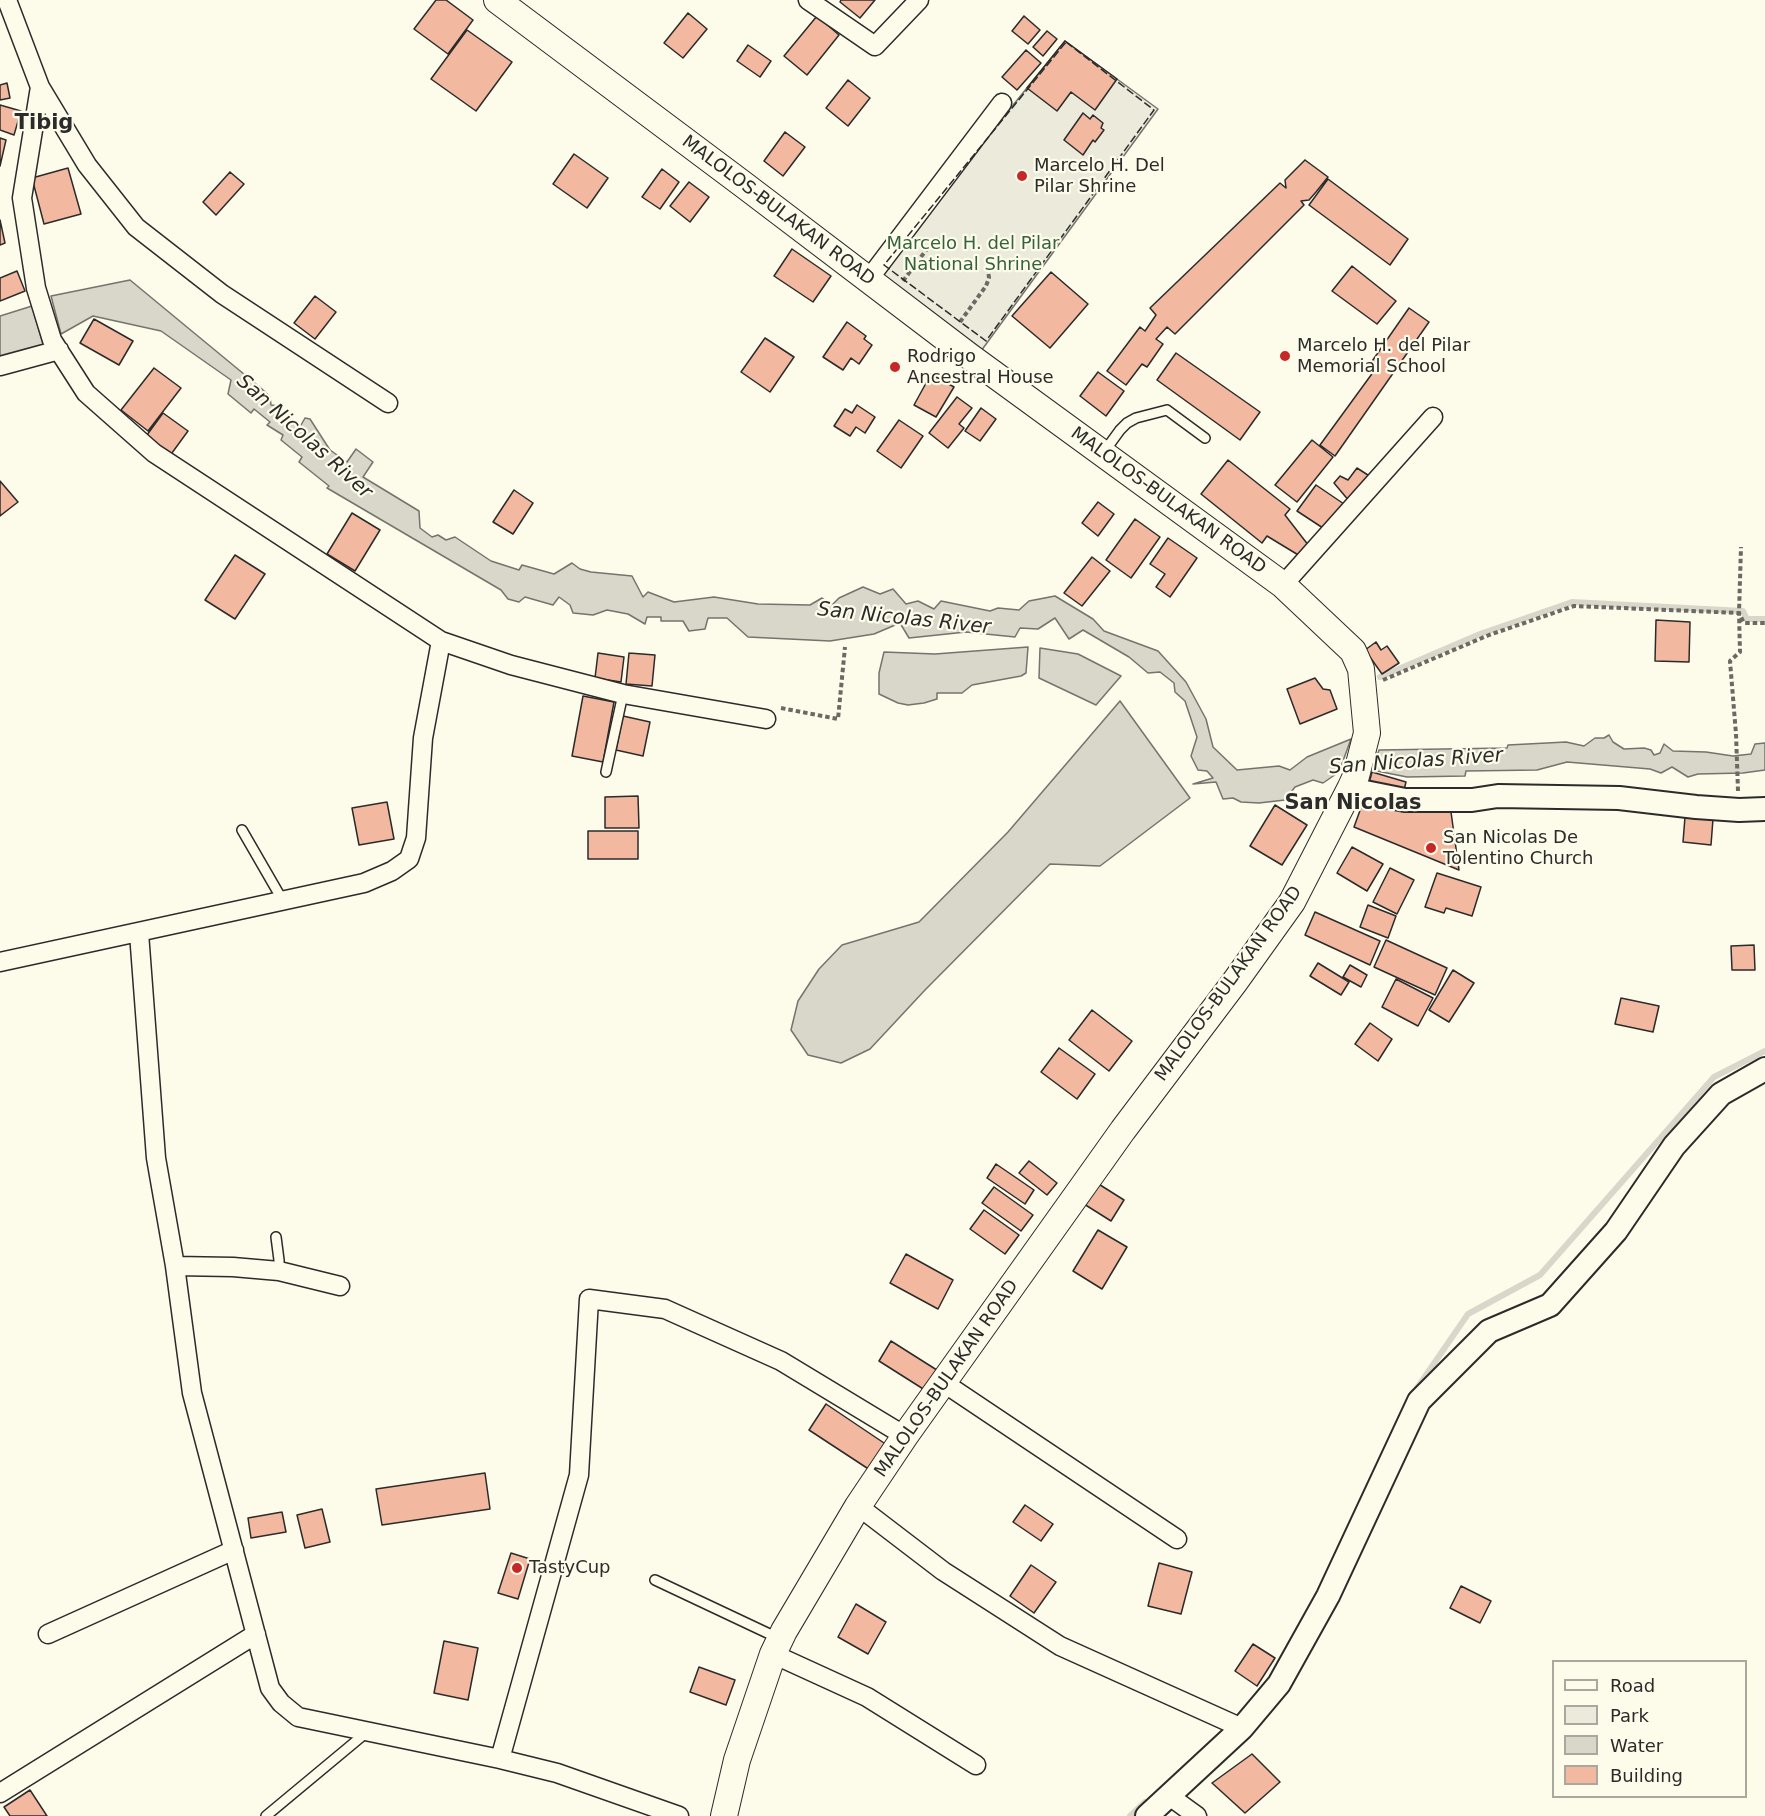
<!DOCTYPE html>
<style>
body{margin:0}
#map{position:relative;width:1765px;height:1816px;overflow:hidden;background:#fdfbea;font-family:"DejaVu Sans",sans-serif}
canvas{display:block}
.legend{position:absolute;left:1552px;top:1660px;width:195px;height:138px;box-sizing:border-box;background:#fdfbea;border:2px solid #a9a89e;margin:0;padding:8px 10px;list-style:none;font-size:18px;color:#2b2b2b}
.legend li{display:flex;align-items:center;gap:12px;height:30px}
.legend b{width:30px;border:2px solid #a9a89e}
</style>
<div id="map">
<canvas width="1765" height="1816"></canvas>
<ul class="legend">
<li><b style="height:8px;background:#fdfbea"></b>Road</li>
<li><b style="height:16px;background:#ecebdb"></b>Park</li>
<li><b style="height:16px;background:#d8d7c9"></b>Water</li>
<li><b style="height:16px;background:#f2b8a0"></b>Building</li>
</ul>
</div>
<script>
const context = document.querySelector('canvas').getContext('2d');
context.lineJoin = 'round';
function fill(path, color) { context.fillStyle = color; context.fill(path, 'evenodd'); }
const toPath = rows => new Path2D(rows.map(r => 'M' + r).join(''));
function strokePath(path, color, width, dash) { context.strokeStyle = color; context.lineWidth = width; context.lineCap = dash ? 'butt' : 'round'; context.setLineDash(dash || []); context.stroke(path); }
function drawText(font, color, halo, rows, align = 'center') {
  context.font = font + ' "DejaVu Sans",sans-serif'; context.lineWidth = 4.5; context.setLineDash([]); context.textBaseline = 'middle'; context.strokeStyle = halo; context.fillStyle = color; for (const [text, x, y, turn = 0] of rows) {
    context.save(); context.translate(x, y); context.rotate((+turn || 0) * Math.PI / 180); context.textAlign = isNaN(turn) ? turn : align; if (halo) context.strokeText(text, 0, 0); context.fillText(text, 0, 0); context.restore();
  }
}
const green = toPath([
 [1065,41,1158,109,981,351,877,273,1065,41]
]);
fill(green, '#ecebdb');
strokePath(green, '#74746e', 1.5);
const water = toPath([
 [130,280,262,389,270,397,271,405,279,406,281,413,287,415,291,423,301,425,305,418,310,419,330,450,347,462,356,449,373,462,363,477,419,511,420,528,432,537,438,535,446,540,455,537,491,561,519,570,522,565,554,574,572,563,580,569,591,572,632,576,643,597,648,592,674,602,714,597,758,604,810,605,822,598,832,605,839,598,863,587,880,594,893,589,906,604,918,601,934,609,941,601,990,611,998,608,1019,610,1029,601,1055,596,1093,619,1104,631,1158,651,1186,682,1206,719,1213,747,1237,770,1279,766,1290,770,1307,757,1351,739,1339,772,1323,783,1313,780,1295,787,1285,800,1259,803,1241,802,1233,798,1223,799,1216,782,1193,784,1213,778,1207,771,1198,770,1191,756,1197,737,1185,701,1175,692,1174,683,1160,672,1148,673,1129,657,1083,630,1069,639,1055,618,1038,629,1020,628,1015,637,966,632,909,638,900,623,874,634,830,641,748,637,727,618,708,618,705,629,689,631,683,621,661,621,661,617,647,617,645,624,628,614,607,610,593,615,573,613,570,605,559,597,553,605,525,597,519,602,508,599,501,590,327,488,329,486,299,462,302,457,281,440,283,435,267,425,270,422,254,409,251,413,228,394,231,380,161,331,93,316,61,334,51,296,130,280],
 [32,306,45,351,0,360,0,316,32,306],
 [1028,647,1026,673,1021,676,972,685,962,693,937,693,937,699,924,703,908,705,898,703,879,694,879,673,884,652,935,654,1028,647],
 [1040,648,1078,654,1121,676,1096,705,1039,678,1040,648],
 [1120,701,1190,798,1100,866,1050,864,925,990,870,1049,841,1063,808,1055,791,1030,798,1001,819,969,842,945,919,922,1008,832,1120,701],
 [1609,735,1613,742,1624,749,1644,748,1651,750,1654,755,1660,753,1664,744,1673,751,1706,752,1733,756,1751,754,1755,744,1765,743,1765,770,1743,773,1698,774,1688,777,1672,767,1661,773,1650,769,1567,762,1537,770,1466,771,1465,776,1407,777,1372,770,1379,750,1507,748,1508,745,1566,742,1584,746,1595,738,1604,738,1609,735]
]);
fill(water, '#d8d7c9');
strokePath(water, '#74746e', 1.5);
strokePath(toPath([
 [1380,677,1480,634,1572,602,1743,611,1747,619,1765,619],
 [1415,1391,1468,1314,1540,1275,1714,1077,1765,1051],
 [1130,1816,1145,1802]
]), '#d8d7c9', 6);
const building = toPath([
 [436,0,446,0,473,20,448,54,414,29,436,0],
 [841,0,875,0,860,18,840,2,841,0],
 [688,13,707,29,683,58,664,43,688,13],
 [817,16,839,35,807,75,784,56,817,16],
 [1024,16,1040,30,1028,44,1012,31,1024,16],
 [467,30,512,62,476,111,431,79,467,30],
 [1047,31,1057,39,1043,56,1033,47,1047,31],
 [1065,41,1117,79,1095,110,1071,92,1057,111,1027,88,1065,41],
 [748,45,771,61,760,77,737,61,748,45],
 [1026,50,1041,63,1017,90,1002,77,1026,50],
 [848,80,870,98,848,126,826,108,848,80],
 [7,83,10,98,0,100,0,85,7,83],
 [0,105,21,111,14,135,0,130,0,105],
 [1083,113,1090,119,1093,115,1103,123,1101,128,1104,130,1095,142,1093,140,1083,155,1064,140,1083,113],
 [785,132,805,147,783,176,764,161,785,132],
 [0,138,6,140,0,166,0,138],
 [574,154,608,178,587,208,553,184,574,154],
 [1305,160,1328,177,1316,192,1309,200,1301,201,1304,205,1175,334,1167,327,1156,339,1163,344,1147,367,1142,364,1126,385,1107,371,1140,327,1145,331,1156,315,1150,308,1280,183,1286,188,1285,180,1305,160],
 [68,168,81,214,44,224,32,178,68,168],
 [662,169,679,182,660,209,642,197,662,169],
 [230,172,244,184,216,215,203,202,230,172],
 [1328,179,1408,239,1390,265,1309,205,1328,179],
 [689,182,709,197,690,222,670,206,689,182],
 [0,220,5,243,0,245,0,220],
 [792,249,831,276,813,302,774,276,792,249],
 [1352,266,1396,301,1377,324,1332,291,1352,266],
 [17,271,25,291,0,301,0,278,17,271],
 [1051,272,1088,304,1050,348,1012,316,1051,272],
 [315,296,336,312,315,339,294,323,315,296],
 [1409,308,1429,322,1335,456,1320,445,1374,371,1368,367,1409,308],
 [94,319,133,341,119,365,80,343,94,319],
 [847,322,866,336,864,339,872,345,859,364,851,358,843,370,823,357,847,322],
 [765,338,794,357,770,392,741,372,765,338],
 [1176,353,1260,412,1240,440,1157,380,1176,353],
 [154,368,181,388,148,431,121,410,154,368],
 [1098,372,1124,391,1106,416,1080,396,1098,372],
 [931,374,954,387,936,417,914,405,931,374],
 [957,397,972,408,959,424,964,428,948,448,929,433,957,397],
 [857,405,875,417,865,433,856,427,850,436,834,426,845,409,852,413,857,405],
 [981,408,996,419,980,441,965,431,981,408],
 [163,413,188,431,169,457,144,439,163,413],
 [899,420,923,436,901,468,877,451,899,420],
 [1312,440,1333,457,1297,502,1275,485,1312,440],
 [1228,460,1290,509,1285,515,1309,546,1300,556,1267,536,1262,543,1201,494,1228,460],
 [1357,468,1371,477,1350,502,1334,483,1340,476,1348,480,1357,468],
 [0,481,18,502,0,516,0,481],
 [1316,485,1344,504,1326,530,1297,511,1316,485],
 [514,490,533,503,513,534,493,522,514,490],
 [1098,502,1114,514,1098,536,1082,523,1098,502],
 [352,513,380,530,355,571,327,554,352,513],
 [1135,519,1160,537,1131,578,1106,560,1135,519],
 [1168,538,1197,558,1170,597,1156,587,1165,574,1150,564,1168,538],
 [235,555,265,574,235,619,205,600,235,555],
 [1092,557,1110,571,1082,606,1064,593,1092,557],
 [1656,620,1690,622,1689,662,1655,661,1656,620],
 [1376,642,1381,650,1387,646,1399,663,1382,674,1365,650,1376,642],
 [598,653,624,657,621,682,595,678,598,653],
 [629,653,655,655,652,686,626,684,629,653],
 [1315,678,1323,689,1330,690,1337,709,1300,724,1287,689,1315,678],
 [583,696,614,702,603,762,572,756,583,696],
 [623,716,650,722,643,756,616,750,623,716],
 [1372,772,1406,782,1402,798,1367,791,1372,772],
 [1366,794,1451,812,1459,870,1354,827,1366,794],
 [638,796,639,828,605,828,605,797,638,796],
 [387,802,394,839,359,845,352,808,387,802],
 [1275,805,1307,825,1282,865,1250,846,1275,805],
 [1685,817,1713,819,1711,845,1683,842,1685,817],
 [588,831,638,831,638,859,588,859,588,831],
 [1352,847,1383,864,1367,891,1337,873,1352,847],
 [1390,868,1414,880,1397,914,1373,902,1390,868],
 [1437,873,1481,887,1472,916,1446,908,1444,913,1425,907,1437,873],
 [1368,905,1396,916,1388,938,1360,927,1368,905],
 [1315,912,1380,941,1370,965,1305,935,1315,912],
 [1386,940,1447,968,1435,995,1374,967,1386,940],
 [1754,945,1755,970,1732,970,1731,946,1754,945],
 [1318,963,1349,982,1341,995,1310,976,1318,963],
 [1350,965,1367,975,1361,987,1343,977,1350,965],
 [1453,970,1474,983,1449,1022,1429,1010,1453,970],
 [1396,979,1433,998,1418,1026,1382,1007,1396,979],
 [1621,998,1659,1006,1653,1032,1615,1024,1621,998],
 [1092,1010,1132,1041,1109,1071,1069,1040,1092,1010],
 [1370,1023,1392,1039,1378,1061,1355,1044,1370,1023],
 [1059,1048,1095,1074,1077,1099,1041,1072,1059,1048],
 [1029,1161,1057,1183,1047,1195,1019,1173,1029,1161],
 [996,1164,1034,1190,1025,1204,987,1178,996,1164],
 [1097,1183,1124,1200,1111,1221,1084,1204,1097,1183],
 [994,1187,1033,1215,1021,1231,982,1203,994,1187],
 [984,1210,1019,1235,1005,1254,970,1229,984,1210],
 [1098,1230,1127,1247,1102,1289,1073,1271,1098,1230],
 [906,1254,953,1280,938,1309,890,1283,906,1254],
 [891,1341,940,1372,928,1392,879,1361,891,1341],
 [826,1404,887,1445,870,1470,809,1430,826,1404],
 [485,1473,490,1509,382,1525,376,1489,485,1473],
 [1025,1505,1053,1524,1041,1541,1013,1522,1025,1505],
 [322,1509,330,1542,305,1548,297,1515,322,1509],
 [282,1512,286,1532,251,1538,248,1518,282,1512],
 [511,1553,530,1559,518,1599,498,1593,511,1553],
 [1159,1563,1192,1572,1181,1614,1148,1606,1159,1563],
 [1031,1565,1056,1582,1034,1613,1010,1596,1031,1565],
 [1461,1586,1491,1601,1480,1623,1450,1608,1461,1586],
 [856,1604,886,1622,868,1654,838,1637,856,1604],
 [444,1641,478,1648,468,1700,434,1693,444,1641],
 [1253,1644,1275,1658,1257,1686,1235,1671,1253,1644],
 [699,1667,735,1680,726,1705,690,1692,699,1667],
 [1252,1754,1280,1782,1245,1813,1212,1783,1252,1754],
 [30,1790,47,1816,10,1816,4,1807,30,1790]
]);
fill(building, '#f2b8a0');
strokePath(building, '#2b2b2b', 1.5);
const service = toPath([
 [1104,452,1120,430,1127,423,1136,418,1167,410,1205,438],
 [606,772,623,694],
 [242,830,283,901],
 [276,1237,279,1260,279,1271],
 [655,1580,778,1638],
 [266,1816,367,1732]
]);
const minor = toPath([
 [7,0,40,87,22,198,36,288,52,340,86,393,154,453,441,641,511,665,623,694,766,719],
 [808,0,875,46,919,0],
 [40,87,87,165,136,227,222,294,388,403],
 [868,280,1002,103],
 [0,366,59,350],
 [1283,585,1433,417],
 [139,933,156,1158,175,1266,192,1393,270,1688,281,1703,298,1717,500,1759,557,1773,679,1816],
 [0,962,364,883,392,871,409,859,416,838,423,738,441,641],
 [175,1266,233,1267,279,1271,340,1286],
 [944,1383,1177,1539],
 [858,1506,943,1571,1060,1646,1242,1728],
 [48,1634,234,1550],
 [773,1654,867,1697,976,1765],
 [500,1759,579,1475,589,1299,665,1309,781,1361,905,1436],
 [0,1793,256,1634],
 [1168,1795,1197,1816]
]);
const tertiary = toPath([
 [1350,789,1405,800,1472,800,1498,796,1619,798,1696,807,1739,810,1765,809],
 [1147,1816,1242,1728,1279,1684,1328,1596,1419,1401,1489,1331,1550,1305,1616,1231,1674,1146,1721,1094,1765,1069]
]);
const secondary = toPath([
 [497,0,744,185,969,356,1283,585,1353,651,1361,669,1367,733,1356,776,1350,789,1292,902,1234,983,1123,1130,905,1436,858,1506,784,1631,773,1654,737,1760,724,1816]
]);
strokePath(service, '#2b2b2b', 12);
strokePath(minor, '#2b2b2b', 21);
strokePath(tertiary, '#2b2b2b', 26);
strokePath(secondary, '#2b2b2b', 28);
strokePath(toPath([
 [903,281,930,245,943,238],
 [960,322,986,286,989,278,988,270],
 [1383,680,1489,635,1574,606,1739,613,1744,623,1765,623],
 [781,708,838,719,845,647],
 [1738,791,1736,734,1730,661,1740,652,1739,613,1741,547]
]), '#6a6964', 4, [4.5, 3]);
strokePath(service, '#fdfbea', 9);
strokePath(minor, '#fdfbea', 18);
strokePath(tertiary, '#fdfbea', 22);
strokePath(secondary, '#fdfbea', 26);
strokePath(toPath([
 [1066,42,1154,110,986,341,884,265,1066,42]
]), '#2b2b2b', 1.5, [8, 3]);
for (const [x, y, r, color] of [
 [1022,176,6,"#c62828"],
 [1285,356,6,"#c62828"],
 [895,367,6,"#c62828"],
 [1431,848,6,"#c62828"],
 [517,1568,6,"#c62828"]
]) { const dot = new Path2D(); dot.arc(x, y, r, 0, 2 * Math.PI); context.fillStyle = color; context.fill(dot); strokePath(dot, '#fdfbea', 2); }
drawText('18px', '#2b2b2b', '#fdfbea', [
 ["Marcelo H. Del",1034,166],
 ["Pilar Shrine",1034,187],
 ["Marcelo H. del Pilar",1297,346],
 ["Memorial School",1297,367],
 ["Rodrigo",907,357],
 ["Ancestral House",907,378],
 ["San Nicolas De",1443,838],
 ["Tolentino Church",1443,859],
 ["TastyCup",529,1568]
], 'left');
drawText('18px', '#2b2b2b', '#fdfbea', [
 ["MALOLOS-BULAKAN ROAD",778,211,37],
 ["MALOLOS-BULAKAN ROAD",1168,501,36],
 ["MALOLOS-BULAKAN ROAD",1229,984,-54],
 ["MALOLOS-BULAKAN ROAD",947,1379,-55]
]);
drawText('18px', '#34623c', '#fdfbea', [
 ["Marcelo H. del Pilar",973,244],
 ["National Shrine",973,265]
]);
drawText('italic 20px', '#2b2b2b', '#fdfbea', [
 ["San Nicolas River",304,437,42],
 ["San Nicolas River",904,619,6],
 ["San Nicolas River",1416,762,-4]
]);
drawText('bold 21px', '#2b2b2b', '#fdfbea', [
 ["Tibig",44,124],
 ["San Nicolas",1353,804]
]);
</script>
